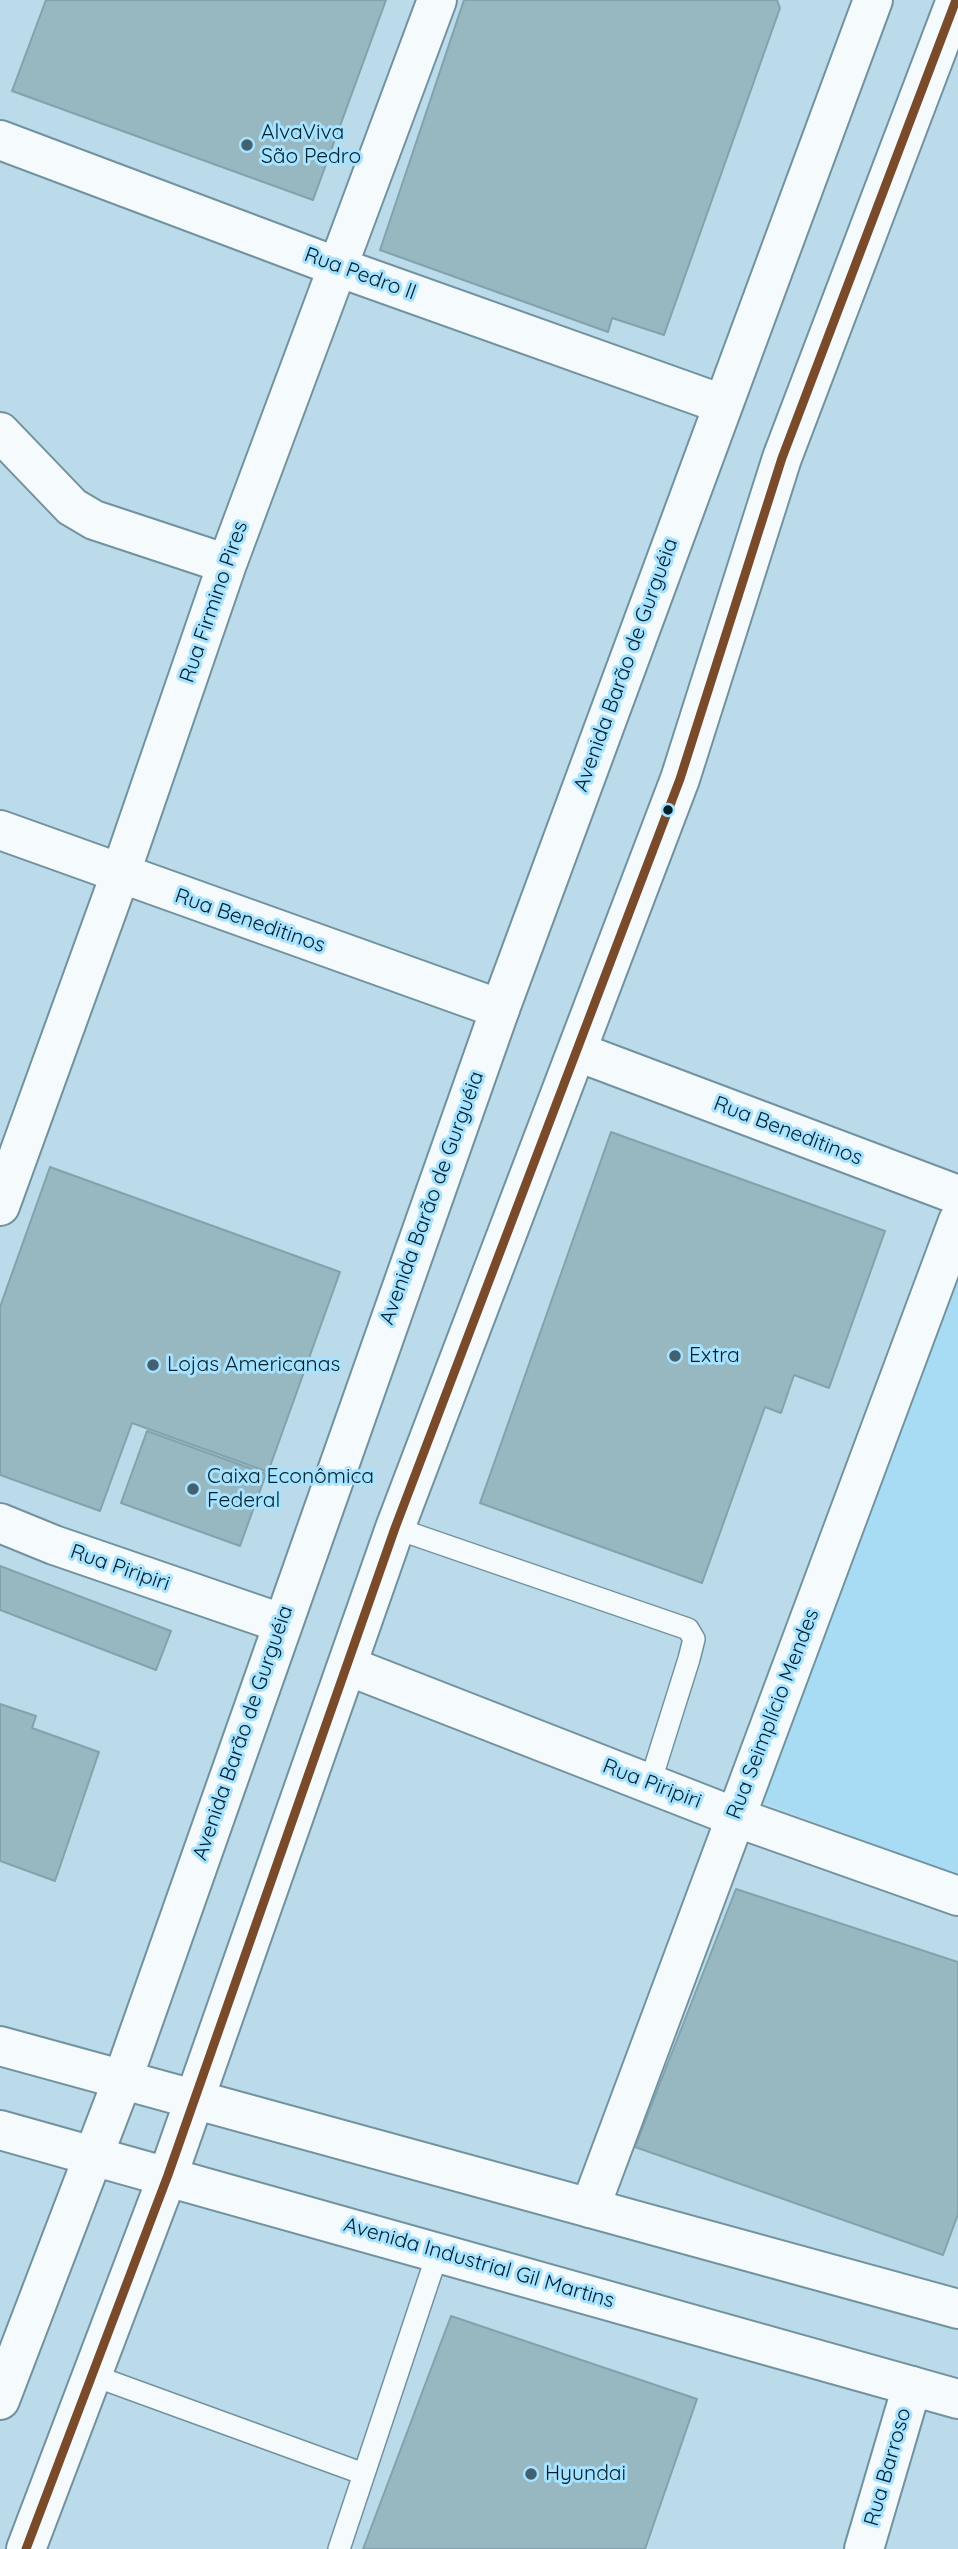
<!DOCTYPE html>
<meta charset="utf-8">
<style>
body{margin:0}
canvas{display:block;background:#bbdbeb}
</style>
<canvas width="958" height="2549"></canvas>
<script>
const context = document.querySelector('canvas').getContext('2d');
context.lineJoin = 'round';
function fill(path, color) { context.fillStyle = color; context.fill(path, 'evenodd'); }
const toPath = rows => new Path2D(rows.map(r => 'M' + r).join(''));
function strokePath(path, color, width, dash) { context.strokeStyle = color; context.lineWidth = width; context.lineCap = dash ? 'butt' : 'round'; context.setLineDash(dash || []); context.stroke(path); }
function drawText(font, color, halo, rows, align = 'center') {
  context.font = font + ' Quicksand,sans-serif'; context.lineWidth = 6; context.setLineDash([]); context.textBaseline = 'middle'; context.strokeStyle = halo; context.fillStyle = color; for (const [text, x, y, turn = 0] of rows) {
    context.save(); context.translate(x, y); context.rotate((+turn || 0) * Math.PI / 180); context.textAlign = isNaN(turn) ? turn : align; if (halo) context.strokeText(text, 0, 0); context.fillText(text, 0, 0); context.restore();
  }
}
fill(toPath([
 [958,1273,958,1875,753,1799]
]), '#a8dcf4');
const building = toPath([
 [46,0,386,0,313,200,12,91,46,0],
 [464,0,777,0,780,8,664,335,612,318,608,332,380,250,464,0],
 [611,1132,885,1231,829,1388,794,1375,781,1413,765,1407,702,1583,480,1503,611,1132],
 [50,1167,340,1272,268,1472,132,1423,100,1511,0,1475,0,1307,50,1167],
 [147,1431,266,1474,240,1546,121,1503,147,1431],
 [0,1566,171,1631,156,1670,0,1610,0,1566],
 [0,1704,36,1716,32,1728,99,1752,55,1881,0,1861,0,1704],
 [736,1889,958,1962,958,2214,943,2255,635,2147,736,1889],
 [451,2316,697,2399,645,2549,363,2549,451,2316]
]);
fill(building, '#97b7c1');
strokePath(building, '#82a3ad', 2);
const service = toPath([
 [395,1528,688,1629,694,1639,689,1659,650,1783],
 [92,2375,364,2474],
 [339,2549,438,2252]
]);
const minor = toPath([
 [0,140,335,266,722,404],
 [0,432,72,507,94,520,227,564],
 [0,830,500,1009],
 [578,1052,958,1195],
 [0,1206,120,875,227,564,437,0],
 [0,1523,54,1545,281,1623],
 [348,1666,735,1817,958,1896],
 [590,2208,958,1221],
 [864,2549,912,2386]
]);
const primary = toPath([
 [0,2046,958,2309],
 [0,2130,958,2399],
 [0,2400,122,2081,500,1009,873,0],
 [26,2549,168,2175,395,1528,680,779,782,458,956,0]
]);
strokePath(service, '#72929f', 24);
strokePath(minor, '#72929f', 42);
strokePath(primary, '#72929f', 42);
strokePath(service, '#f5fafc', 21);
strokePath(minor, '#f5fafc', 38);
strokePath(primary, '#f5fafc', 38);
strokePath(toPath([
 [26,2549,168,2175,395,1528,680,779,782,458,956,0]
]), '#7a4b2a', 9);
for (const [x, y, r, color] of [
 [247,145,7,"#416170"],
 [668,810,6,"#00202d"],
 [675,1356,7,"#416170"],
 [153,1365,7,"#416170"],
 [193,1489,7,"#416170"],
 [531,2474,7,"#416170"]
]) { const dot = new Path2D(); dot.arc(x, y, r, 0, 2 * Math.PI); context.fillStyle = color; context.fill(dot); strokePath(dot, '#a7e2ff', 2.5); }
drawText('21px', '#00202d', '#a7e2ff', [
 ["AlvaViva",261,133],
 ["São Pedro",261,157],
 ["Extra",689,1356],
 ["Lojas Americanas",167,1365],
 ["Caixa Econômica",207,1477],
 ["Federal",207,1501],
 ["Hyundai",545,2474]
], 'left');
drawText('21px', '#00202d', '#a7e2ff', [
 ["Rua Pedro ll",360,274,20],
 ["Rua Firmino Pires",214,602,-71],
 ["Avenida Barão de Gurguéia",626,665,-70],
 ["Rua Beneditinos",250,921,19],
 ["Rua Beneditinos",788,1131,21],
 ["Avenida Barão de Gurguéia",432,1198,-70],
 ["Rua Piripiri",120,1568,19],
 ["Rua Seimplício Mendes",773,1714,-69],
 ["Avenida Barão de Gurguéia",243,1733,-71],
 ["Rua Piripiri",652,1784,21],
 ["Avenida Industrial Gil Martins",479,2263,16],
 ["Rua Barroso",888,2467,-74]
]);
</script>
